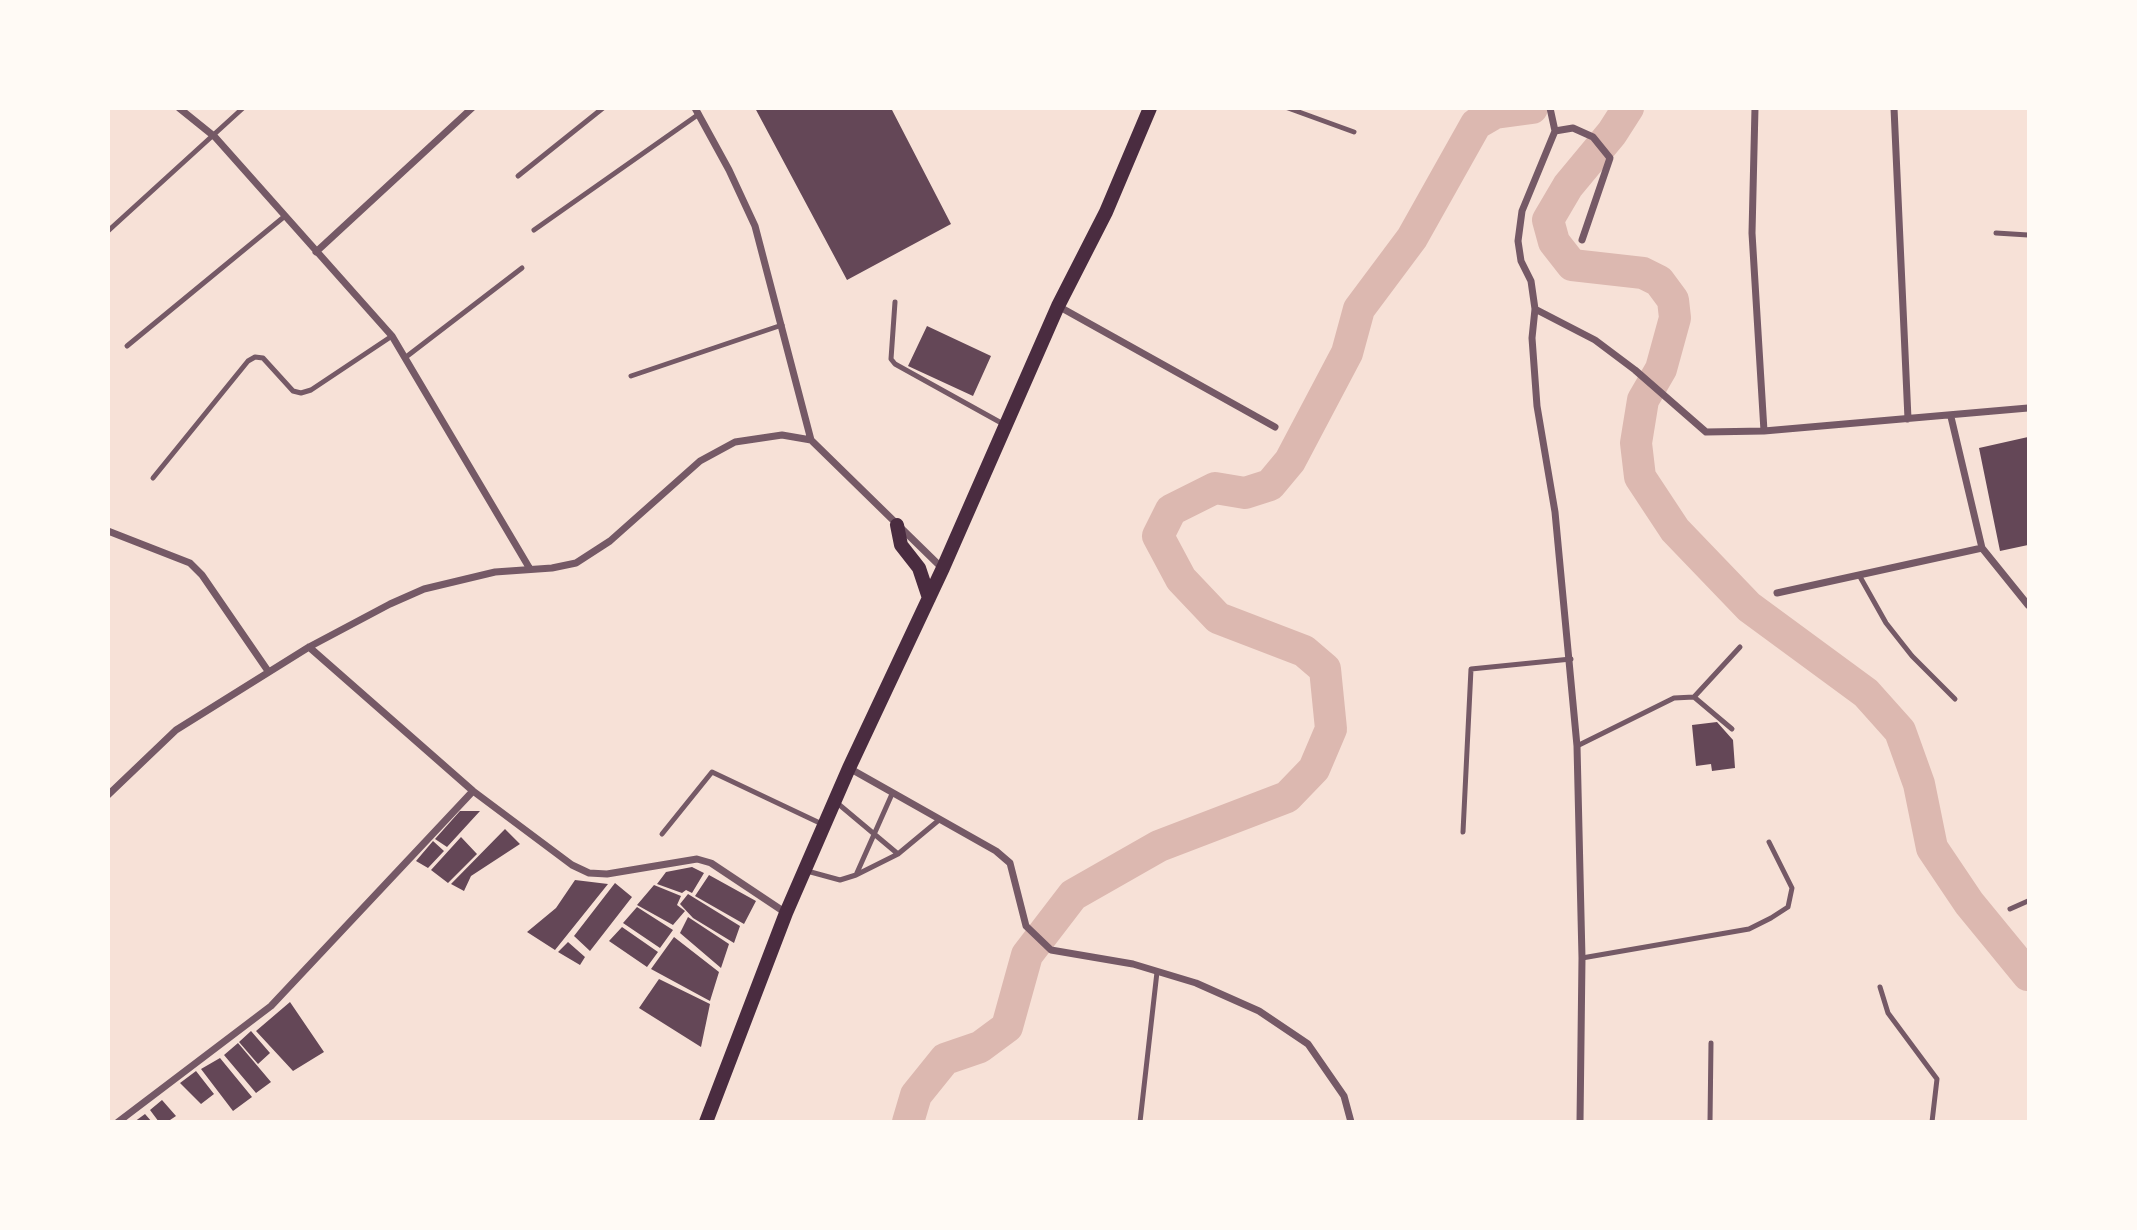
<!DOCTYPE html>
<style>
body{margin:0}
#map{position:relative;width:2137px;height:1230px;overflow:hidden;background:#f7e1d7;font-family:"Source Serif 4",serif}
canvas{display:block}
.frame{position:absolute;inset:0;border:110px solid #fffaf5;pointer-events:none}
</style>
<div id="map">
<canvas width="2137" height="1230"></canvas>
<div class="frame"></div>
</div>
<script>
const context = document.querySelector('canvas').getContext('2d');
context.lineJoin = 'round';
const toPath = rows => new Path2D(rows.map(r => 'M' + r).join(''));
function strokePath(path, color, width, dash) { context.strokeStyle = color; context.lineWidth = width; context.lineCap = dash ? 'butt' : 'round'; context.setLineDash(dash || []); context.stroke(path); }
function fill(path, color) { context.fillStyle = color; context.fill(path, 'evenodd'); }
strokePath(toPath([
 [1628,108,1612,133,1568,186,1548,220,1554,242,1572,265,1643,273,1659,281,1673,300,1675,318,1661,369,1643,400,1636,443,1640,477,1675,530,1749,607,1866,693,1900,731,1919,784,1932,848,1969,903,2028,975],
 [908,1122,916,1095,945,1059,980,1047,1007,1027,1027,955,1073,895,1159,846,1287,797,1314,769,1331,729,1325,669,1304,651,1218,618,1181,579,1158,536,1171,510,1215,488,1245,493,1270,485,1290,461,1347,353,1359,309,1412,238,1476,124,1495,113,1532,108]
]), '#dcb8b0', 32);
fill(toPath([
 [755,108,891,108,951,224,847,280],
 [927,326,991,356,973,396,908,366],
 [2028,437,2028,545,2000,551,1979,448],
 [1717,722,1733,740,1735,768,1712,771,1711,764,1696,766,1692,725],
 [460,811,480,811,447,847,435,839],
 [505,829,520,844,471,876,464,891,451,884],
 [461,837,477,854,448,883,431,870],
 [433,841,444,851,428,868,416,861],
 [692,867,704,873,692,893,686,890,682,893,657,884,666,872],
 [709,875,756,901,744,924,695,896],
 [575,880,608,884,555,950,527,932,556,908],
 [615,883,632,897,590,951,574,936],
 [654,885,681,896,677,905,685,911,673,925,637,905],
 [688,894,740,926,734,943,693,918,680,904],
 [637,907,673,930,660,948,623,923],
 [688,917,729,944,721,968,680,933],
 [622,927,658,952,647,967,609,941],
 [674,937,719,972,710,1001,651,969],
 [568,942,585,957,580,965,558,952],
 [659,979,710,1004,701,1047,639,1008],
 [290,1002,324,1052,293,1071,256,1031],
 [251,1031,270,1053,258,1064,239,1042],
 [238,1043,271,1082,256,1093,224,1055],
 [220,1058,252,1097,233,1111,201,1069],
 [196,1071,214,1094,201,1104,180,1083],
 [162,1100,176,1116,167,1122,159,1122,150,1110],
 [145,1114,152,1122,134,1122]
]), '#644757');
strokePath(toPath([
 [1288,108,1354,132],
 [518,176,603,108],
 [534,230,699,114],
 [108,231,243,108],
 [1996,233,2028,235],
 [895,302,891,359,895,364,1005,425],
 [127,346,285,216],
 [406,357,522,268],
 [631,376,782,325],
 [153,478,248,361,255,357,263,358,293,391,301,393,311,390,392,336],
 [1859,575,1886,623,1912,656,1955,699],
 [1694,697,1740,647],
 [1577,746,1674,698,1694,697,1732,729],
 [836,802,898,854],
 [1463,832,1471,669,1571,659],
 [662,834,712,772,824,825],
 [807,871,840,880,856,875,898,854,939,820],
 [856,875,892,794],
 [2010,909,2028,901],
 [1582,958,1749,929,1771,918,1788,907,1792,888,1769,842],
 [1880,987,1888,1013,1937,1079,1932,1122],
 [1140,1122,1157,972],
 [1710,1122,1711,1043]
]), '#755966', 5);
strokePath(toPath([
 [179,108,215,137,392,336,530,569],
 [695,108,729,170,755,226,811,440],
 [1550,108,1555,131,1522,211,1518,241,1521,261,1531,281,1535,309,1532,338,1537,406,1555,512,1577,746,1582,958,1580,1122],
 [1755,108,1752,233,1764,431],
 [1894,108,1908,419],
 [1555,131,1573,128,1593,137,1610,158,1582,240],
 [316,252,472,108],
 [1058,306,1275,427],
 [1535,309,1595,340,1635,370,1706,432,1764,431,2028,408],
 [1951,417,1982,548,2028,605],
 [108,531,190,563,202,575,268,671],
 [1777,593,1982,548],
 [309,647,473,791,572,865,589,873,607,874,697,859,711,863,786,913],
 [849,768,996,851,1010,863,1026,926,1051,950,1133,964,1196,983,1259,1011,1308,1044,1344,1096,1351,1122],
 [108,795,176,730,309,647,390,604,424,589,495,572,552,568,576,563,610,541,700,461,735,442,782,435,811,440,942,568],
 [118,1122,271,1006,473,791]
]), '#755966', 7);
strokePath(toPath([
 [897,525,901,545,919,568,929,598],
 [706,1122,786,913,849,768,943,568,1058,306,1106,212,1150,108]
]), '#4a2c40', 14);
</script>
